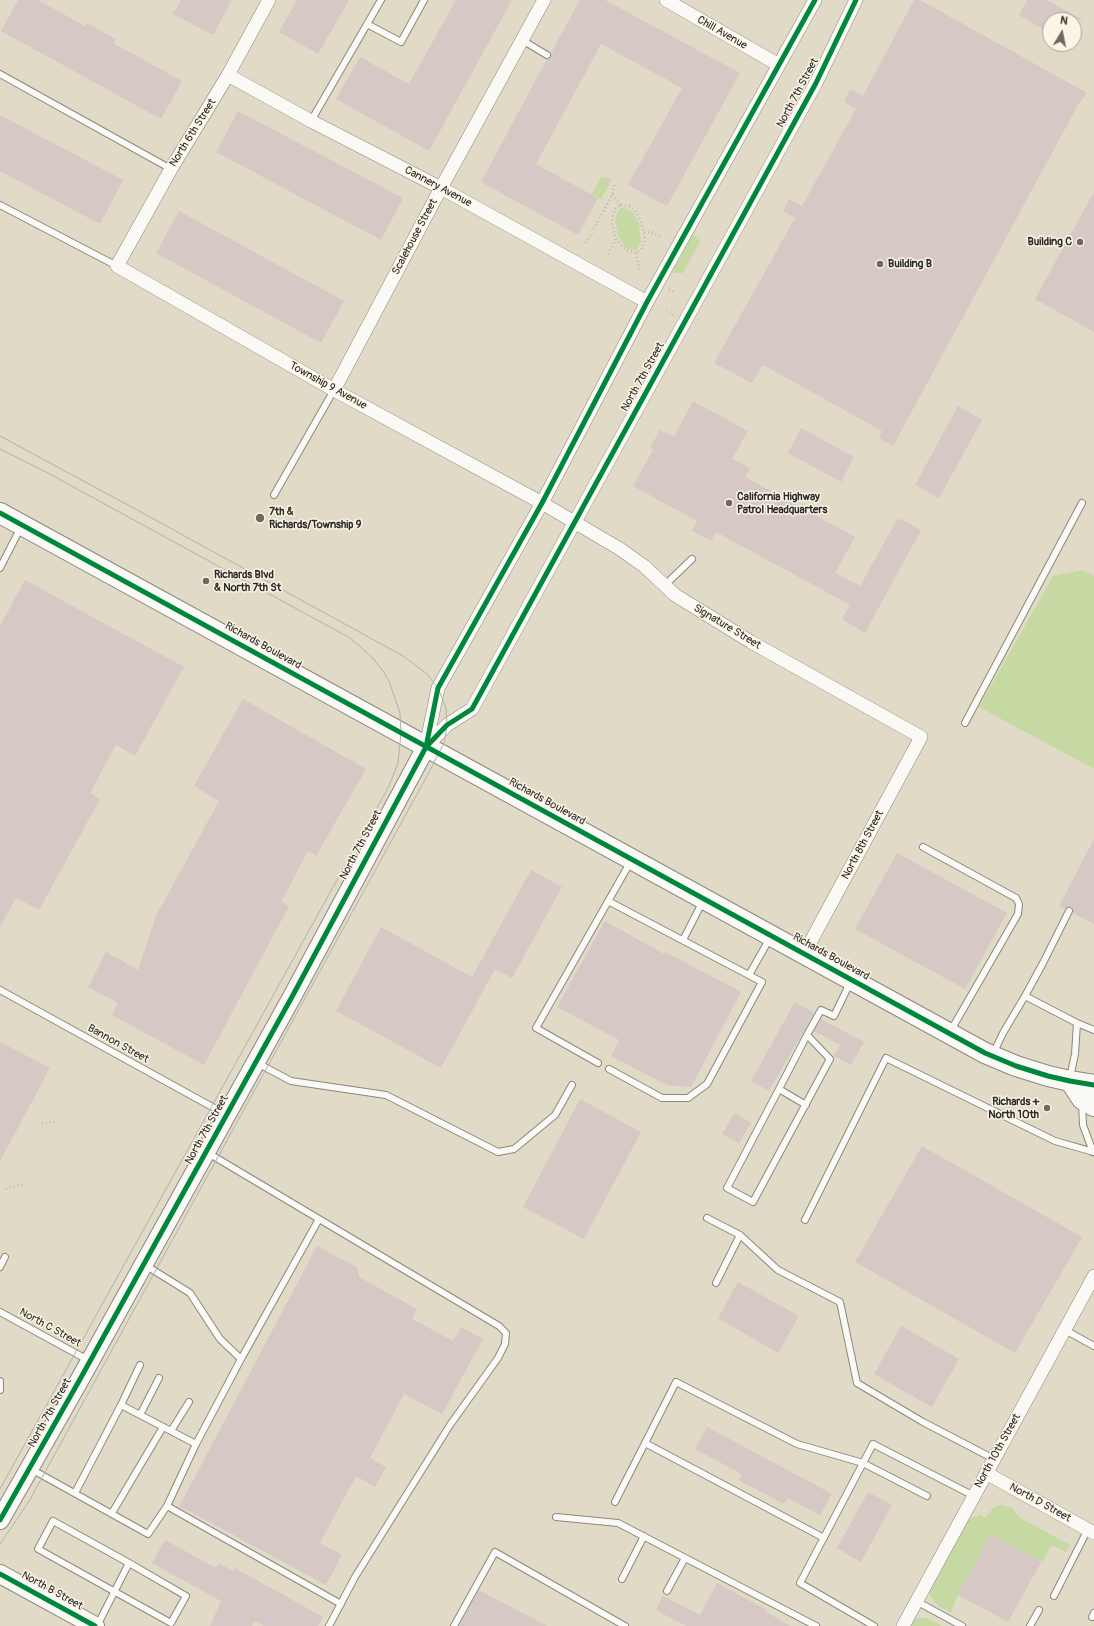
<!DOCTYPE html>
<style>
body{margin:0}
#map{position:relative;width:1094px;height:1626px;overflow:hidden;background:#e0dac6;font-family:Pangolin,sans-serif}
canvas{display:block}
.north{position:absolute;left:1042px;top:12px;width:40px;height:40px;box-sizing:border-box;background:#fcf5e5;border:1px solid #a8a49b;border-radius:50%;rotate:10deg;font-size:11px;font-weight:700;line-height:16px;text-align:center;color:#2b2b2b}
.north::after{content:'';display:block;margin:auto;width:14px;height:18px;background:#6a6861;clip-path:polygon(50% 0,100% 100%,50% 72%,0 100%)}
</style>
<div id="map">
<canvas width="1094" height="1626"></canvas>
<div class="north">N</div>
</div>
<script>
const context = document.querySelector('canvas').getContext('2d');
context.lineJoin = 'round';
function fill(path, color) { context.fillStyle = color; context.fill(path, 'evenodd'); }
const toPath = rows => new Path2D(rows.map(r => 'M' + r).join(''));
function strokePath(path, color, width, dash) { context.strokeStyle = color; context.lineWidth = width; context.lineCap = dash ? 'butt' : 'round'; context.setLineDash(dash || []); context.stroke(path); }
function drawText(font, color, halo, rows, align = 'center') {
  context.font = font + ' Pangolin,sans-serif'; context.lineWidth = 3; context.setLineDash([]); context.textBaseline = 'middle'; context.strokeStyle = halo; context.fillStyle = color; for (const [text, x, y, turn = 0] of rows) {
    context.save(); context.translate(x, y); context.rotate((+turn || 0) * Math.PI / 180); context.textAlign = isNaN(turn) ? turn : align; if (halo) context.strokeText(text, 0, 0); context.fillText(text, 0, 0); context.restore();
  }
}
fill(toPath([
 [601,177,611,178,610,183,601,199,592,194],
 [621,208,629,210,633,213,639,223,641,241,637,250,633,250,626,248,618,235,615,221,617,213],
 [693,234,700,242,683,273,672,273],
 [1083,570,1094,576,1094,769,979,707,1053,576],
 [1000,1505,1012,1508,1020,1518,1070,1545,1066,1552,1052,1545,1042,1562,991,1535,958,1595,951,1612,940,1607,931,1598,929,1590,966,1520,980,1515,985,1518,994,1507],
 [920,1618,927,1618,941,1625,940,1626,908,1626,913,1620]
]), '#c6d9a2');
fill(toPath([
 [18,0,38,0,85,26,87,23,116,39,113,43,182,81,161,119,1,31],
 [181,0,232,0,213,35,173,14],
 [297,0,349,0,318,54,279,32],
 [456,0,512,0,429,151,336,99,360,57,409,84],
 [580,0,605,0,740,73,667,206,628,185,682,88,601,44,536,164,598,198,578,235,481,182,547,59,551,57,551,53],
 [914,0,920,0,1087,93,1078,105,893,446,879,438,882,431,763,365,752,383,714,363,795,218,783,211,789,199,802,206,856,109,844,102,850,89,863,96],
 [1027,0,1047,0,1083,20,1050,20,1050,33,1019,15],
 [238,111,403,198,381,240,216,152],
 [0,115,123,180,100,224,0,171],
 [1094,192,1094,332,1035,299],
 [179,211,344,301,321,343,156,253],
 [693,401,748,431,732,459,750,468,745,477,855,537,835,573,860,586,898,518,921,530,865,633,842,619,850,605,716,532,711,541,692,531,697,521,633,486,653,450,650,448,660,430,674,437],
 [958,406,982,420,939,498,915,485],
 [801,428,854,457,841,482,788,453],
 [25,580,184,667,135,756,116,745,90,793,100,799,39,910,16,898,0,927,0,626],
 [243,699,366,769,316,856,308,851,281,902,289,906,204,1065,112,1015,118,1003,88,987,106,952,138,970,156,916,219,801,194,786],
 [1094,839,1094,924,1073,913,1073,910,1071,907,1068,907,1065,909,1059,906],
 [897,853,1007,913,965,989,855,929],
 [531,870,562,887,512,978,495,969,441,1068,336,1011,381,927,472,977],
 [605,921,664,954,665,952,741,992,691,1087,667,1085,611,1056,619,1040,557,1007],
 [795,1002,814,1013,769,1091,751,1081],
 [821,1019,864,1042,851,1065,834,1056,840,1045,814,1031],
 [0,1042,50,1068,0,1161],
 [580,1099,641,1132,584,1239,523,1207],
 [734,1113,751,1123,739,1143,722,1134],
 [922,1146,1082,1237,1015,1353,855,1262],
 [317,1246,358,1268,359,1277,417,1309,412,1319,453,1341,461,1327,483,1339,442,1414,404,1394,370,1458,386,1467,375,1487,356,1476,320,1543,342,1555,326,1585,189,1511,179,1507],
 [738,1282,799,1316,778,1353,718,1318],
 [901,1326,959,1359,932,1407,874,1374],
 [707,1427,832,1494,820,1515,788,1498,784,1504,739,1480,742,1474,695,1449],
 [868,1492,892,1505,861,1562,837,1548],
 [991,1534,1041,1562,1008,1622,958,1595],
 [165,1540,216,1568,219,1563,234,1572,235,1568,323,1617,318,1626,264,1626,254,1621,252,1626,210,1626,221,1601,152,1563],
 [717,1583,767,1610,766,1612,790,1626,686,1626,656,1610,663,1596,700,1615],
 [479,1590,547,1626,459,1626]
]), '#d6c8c4');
const lane = toPath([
 [367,24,401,42,424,0],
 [522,40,547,55],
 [0,74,171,169],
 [311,121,381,0],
 [0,205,117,266],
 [274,495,334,390],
 [0,568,21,527],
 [665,585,692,559],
 [965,723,1082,503],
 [923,847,1016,898,1019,904,1018,914,950,1032],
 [608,901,762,982,707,1084,688,1098,662,1098,609,1069],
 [683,940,703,901],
 [749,975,770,938],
 [0,990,225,1114],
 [1025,996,1043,963,1069,911],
 [807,1035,830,1059,753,1202,727,1188,779,1089,807,1035,817,1017,821,1010,834,1016,850,983],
 [993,1054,1003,1033,1025,996,1077,1023],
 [257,1063,291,1081,386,1095,498,1152,514,1149,555,1115,572,1085],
 [598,1063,536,1028,631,861],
 [1070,1078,1075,1054,1077,1023,1094,1030],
 [779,1089,806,1105],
 [1082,1103,1083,1125,1093,1152],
 [208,1153,499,1326,506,1333,505,1344,498,1358,450,1425,355,1577,329,1626],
 [707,1218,740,1235,778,1270,840,1302,857,1383,923,1422,994,1459],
 [805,1220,886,1058,1055,1141,1094,1152],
 [145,1265,190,1293,220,1339,241,1359,319,1219],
 [0,1267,5,1257],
 [716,1283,740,1235],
 [0,1312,88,1360],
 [1065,1330,1094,1346],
 [0,1381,0,1390],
 [121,1405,140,1365],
 [140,1415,159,1378],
 [171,1431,189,1402],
 [645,1443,824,1538],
 [31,1469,148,1534,167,1506,196,1444,241,1359],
 [75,1493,121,1405,196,1444],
 [615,1502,676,1382,797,1444,863,1463,927,1496],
 [167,1506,341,1604],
 [112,1513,163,1427],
 [556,1517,618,1523,816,1626],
 [53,1521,129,1563,186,1596,171,1623,38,1549,53,1521],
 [622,1579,644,1536],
 [667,1591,685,1558],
 [1054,1596,1088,1529],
 [916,1601,962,1626],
 [1092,1617,1094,1613],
 [97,1626,129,1563],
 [454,1626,495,1552,625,1626],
 [874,1626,800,1583,873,1444,974,1496],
 [1030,1626,1039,1610]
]);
const street = toPath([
 [269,0,228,75,171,169,117,266,334,390,542,503,620,549,644,566,675,595,751,642,921,737,804,954],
 [666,0,779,65],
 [228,75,311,121,441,188,647,302],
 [334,390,441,188,544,0],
 [426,746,438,688,542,503,647,302,815,0],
 [426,747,447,725,472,709,816,83,856,0],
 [986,1473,1094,1533],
 [903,1626,1094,1276]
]);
const secondary = toPath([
 [0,1520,79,1381,293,995,426,747],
 [0,1574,95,1626]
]);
const primary = toPath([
 [0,513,985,1053,1016,1066,1048,1076,1070,1081,1094,1085],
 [1070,1081,1082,1099,1094,1106]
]);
strokePath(lane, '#8b887e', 8);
strokePath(street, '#8b887e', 14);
strokePath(secondary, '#8b887e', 20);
strokePath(primary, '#8b887e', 22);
strokePath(toPath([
 [612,195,621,205],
 [621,205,631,207,637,213,641,222,645,238,644,244,640,251,636,253,626,250,616,239,612,224,613,216,615,209,621,205],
 [644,232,651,232,661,237],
 [586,243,612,195,615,184],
 [636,253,640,271],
 [608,254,616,239],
 [669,289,675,292],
 [666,310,674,315],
 [42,1124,58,1121],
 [6,1189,24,1184]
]), '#bbbbb7', 2.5, [1, 3]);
strokePath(lane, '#faf9f6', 6);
strokePath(street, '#faf9f6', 13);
strokePath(secondary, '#faf9f6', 18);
strokePath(primary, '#faf9f6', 20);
strokePath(toPath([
 [0,436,141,512,403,656,427,674,438,688,446,708,447,725,444,743,427,776,28,1503,0,1544],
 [0,449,46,472,350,638,372,657,383,671,389,681,400,713,401,733,398,763,389,786,0,1489]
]), '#b2b1ae', 1);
strokePath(toPath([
 [0,513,985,1053,1016,1066,1048,1076,1070,1081,1094,1085],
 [426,747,447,725,472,709,816,83,856,0],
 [0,1520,79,1381,293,995,426,747,438,688,542,503,647,302,815,0],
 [0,1574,95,1626]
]), '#00873e', 5);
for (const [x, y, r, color] of [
 [1080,242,4,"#6a6861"],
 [880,264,4,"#6a6861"],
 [729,503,4,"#6a6861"],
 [260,518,5,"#6a6861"],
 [206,581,4,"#6a6861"],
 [1047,1108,4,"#6a6861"]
]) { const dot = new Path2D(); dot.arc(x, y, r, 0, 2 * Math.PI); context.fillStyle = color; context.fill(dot); strokePath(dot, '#fcf5e5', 1.5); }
drawText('11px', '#2b2b2b', '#fcf5e5', [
 ["Chill Avenue",722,33,30],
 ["North 7th Street",798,93,-62],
 ["North 6th Street",193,133,-58],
 ["Cannery Avenue",438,187,28],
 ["Scalehouse Street",415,237,-62],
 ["North 7th Street",643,377,-61],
 ["Township 9 Avenue",328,386,29],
 ["Signature Street",727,627,31],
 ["Richards Boulevard",263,646,29],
 ["Richards Boulevard",547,802,29],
 ["North 7th Street",361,845,-62],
 ["North 8th Street",863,845,-62],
 ["Richards Boulevard",831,957,29],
 ["Bannon Street",118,1044,29],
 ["North 7th Street",207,1130,-61],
 ["North C Street",50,1328,29],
 ["North 7th Street",50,1413,-61],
 ["North 10th Street",998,1451,-61],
 ["North D Street",1040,1503,29],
 ["North B Street",52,1591,29]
]);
drawText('bold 11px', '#2b2b2b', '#fcf5e5', [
 ["Building C",1072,242,"right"],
 ["Building B",888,264],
 ["California Highway",737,497],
 ["Patrol Headquarters",737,510],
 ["7th &",269,512],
 ["Richards/Township 9",269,525],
 ["Richards Blvd",214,575],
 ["& North 7th St",214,588],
 ["Richards +",1039,1102,"right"],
 ["North 10th",1039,1115,"right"]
], 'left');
</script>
